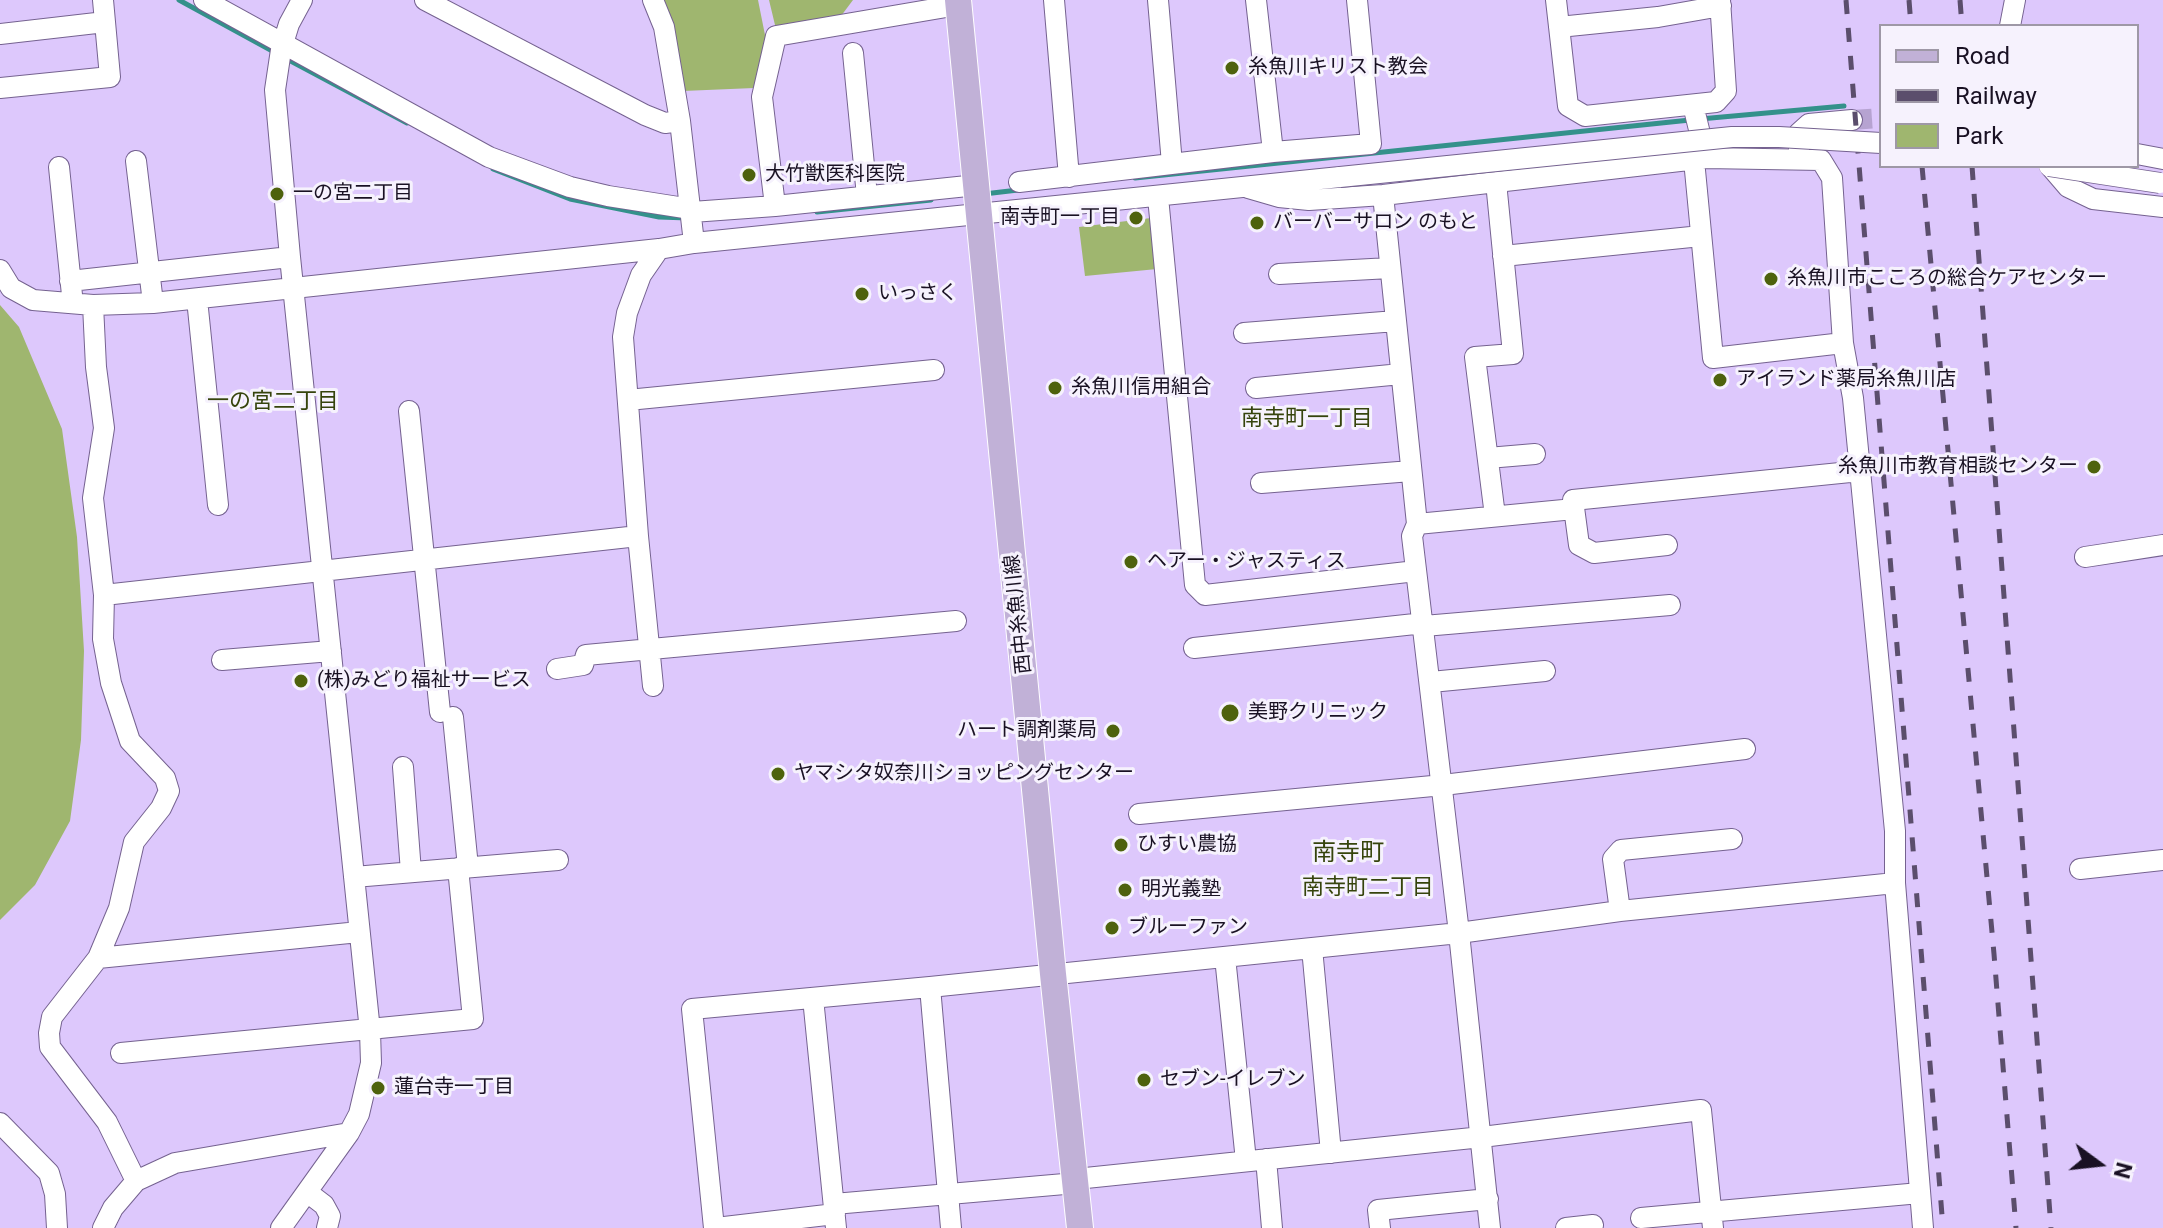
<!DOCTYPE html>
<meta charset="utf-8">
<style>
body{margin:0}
#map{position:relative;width:2163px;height:1228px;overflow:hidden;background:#ddc8fc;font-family:Roboto,sans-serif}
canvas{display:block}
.legend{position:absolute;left:1879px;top:24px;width:260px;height:144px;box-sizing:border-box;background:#f6f2fd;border:2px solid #9e98a6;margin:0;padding:10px 14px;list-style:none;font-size:24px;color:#191123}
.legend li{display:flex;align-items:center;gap:16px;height:40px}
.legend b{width:40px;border:2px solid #9e98a6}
.north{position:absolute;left:2059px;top:1124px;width:80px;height:80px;-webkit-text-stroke:6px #f6f2fd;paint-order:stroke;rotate:105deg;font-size:22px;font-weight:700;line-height:32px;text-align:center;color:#191123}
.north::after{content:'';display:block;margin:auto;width:28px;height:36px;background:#191123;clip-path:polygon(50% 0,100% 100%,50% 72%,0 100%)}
</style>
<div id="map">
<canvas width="2163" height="1228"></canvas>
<ul class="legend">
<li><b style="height:10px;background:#c1b1d7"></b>Road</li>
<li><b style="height:10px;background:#5b4e6c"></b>Railway</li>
<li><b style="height:22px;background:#9fb66f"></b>Park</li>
</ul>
<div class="north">N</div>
</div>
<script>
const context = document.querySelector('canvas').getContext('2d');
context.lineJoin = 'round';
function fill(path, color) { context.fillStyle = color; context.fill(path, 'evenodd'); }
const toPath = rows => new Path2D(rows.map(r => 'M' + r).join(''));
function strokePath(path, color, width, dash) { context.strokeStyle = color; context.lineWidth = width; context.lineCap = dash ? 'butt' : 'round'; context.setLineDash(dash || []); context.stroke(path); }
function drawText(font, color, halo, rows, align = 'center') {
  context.font = font + ' Roboto,"Noto Sans JP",sans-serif'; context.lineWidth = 6; context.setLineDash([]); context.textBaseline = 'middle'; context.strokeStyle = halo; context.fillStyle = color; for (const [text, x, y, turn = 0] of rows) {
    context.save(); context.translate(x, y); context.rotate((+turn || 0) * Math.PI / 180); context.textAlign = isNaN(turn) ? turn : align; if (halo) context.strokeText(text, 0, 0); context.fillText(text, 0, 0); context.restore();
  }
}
fill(toPath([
 [663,0,758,0,767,45,754,88,683,91],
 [769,0,853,0,841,16,779,28,775,25],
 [1151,218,1157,269,1085,276,1079,227],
 [0,305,19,327,62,429,77,537,84,651,81,740,70,821,35,885,0,920]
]), '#9fb66f');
strokePath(toPath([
 [179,0,276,53],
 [285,58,407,123],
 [1700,119,1844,106],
 [493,169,570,199,659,217,688,218],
 [1135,178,1690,120],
 [984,194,1018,190],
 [817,212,931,200]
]), '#34918b', 5);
strokePath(toPath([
 [1852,120,1881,118]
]), '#b6a3d1', 20, [20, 10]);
const minor = toPath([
 [204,0,489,157,570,187,608,196,691,209],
 [425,0,645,115,665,123,680,121],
 [653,0,664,27,680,121,694,243],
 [1054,0,1069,177],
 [1158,0,1172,164],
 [1256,0,1273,152],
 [1556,0,1568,106,1585,116,1716,102,1726,91,1720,0],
 [2010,26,2015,0],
 [1559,27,1658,17,1721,6],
 [0,34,105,22],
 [853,53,867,196],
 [0,88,110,77,103,0],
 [1693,105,1705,154],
 [1799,152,1799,133,1809,124,1852,120],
 [2137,154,2163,159],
 [1694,160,1713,358,1843,343],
 [136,161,153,303],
 [2050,166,2068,187,2093,199,2163,207],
 [59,167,72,295],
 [1019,182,1273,152,1371,144,1357,0],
 [1248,188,1279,197,1309,200,1383,195,1706,158,1821,160,1832,178,1843,343,1853,398,1895,831,1895,883,1923,1228],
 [1383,195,1417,524,1412,536,1459,933,1490,1228],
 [1158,197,1195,585,1205,595,1416,571],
 [775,206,762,97,776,36,958,5],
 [692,212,775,206,977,185],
 [1503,256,1701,236],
 [0,270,11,288,33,300,93,305,153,303,659,249,694,243,1340,177],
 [1279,274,1390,268],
 [70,281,290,257],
 [197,299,218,505],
 [93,305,96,367,104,428,93,498,104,595,103,639,111,683,130,741,165,778,169,791,161,808,134,842,119,908,98,958,52,1017,49,1033,50,1047,107,1122,136,1181],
 [1244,333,1396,321],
 [1256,388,1401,374],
 [628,400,934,370],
 [409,411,440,712],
 [1488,458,1535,454],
 [1261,483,1411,471],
 [1495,516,1475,357,1513,354,1496,182],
 [1417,524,1574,509],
 [638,536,653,686],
 [1667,545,1594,553,1579,545,1573,500,1860,471],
 [2085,557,2163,545],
 [104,595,638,536,623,337,627,313,641,275,659,249],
 [1424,626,1670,605],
 [1194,648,1424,623],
 [222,660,331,651],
 [557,669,583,665,586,655,956,621],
 [1431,682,1545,671],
 [453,717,468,867],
 [403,767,411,872],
 [1139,814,1443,785,1745,749],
 [2080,869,2163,860],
 [354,877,558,860],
 [1620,911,1613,859,1621,850,1732,839],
 [1312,948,1331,1153],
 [1225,957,1246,1161],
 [98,958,359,932],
 [930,987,951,1228],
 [813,998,836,1228],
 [121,1053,473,1019,458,868],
 [0,1123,49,1173,55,1194,57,1228],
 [1266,1159,1272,1228],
 [1076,1179,1482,1137,1701,1110,1713,1228],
 [307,1192,324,1205,330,1216,327,1228],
 [834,1204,1076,1183],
 [1641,1218,1920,1193],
 [103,1228,113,1208,136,1181,175,1163,349,1133],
 [281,1228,349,1133,359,1114,371,1063,370,1031,290,257,275,90,281,50,289,24,302,0],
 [714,1228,692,1009,930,987,1459,933,1620,911,1895,883],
 [716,1228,835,1214],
 [1380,1228,1378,1210,1488,1199],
 [1566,1228,1593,1225]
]);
const major = toPath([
 [958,0,1053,974,1080,1228]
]);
strokePath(minor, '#756290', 22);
strokePath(major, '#fff', 28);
strokePath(minor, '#fff', 20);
strokePath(major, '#c1b1d7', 26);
strokePath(toPath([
 [1846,0,1943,1228],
 [1909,0,1911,26],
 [1960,0,1962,26],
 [1922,166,1994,954,2016,1228],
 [1972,166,2051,1228]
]), '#5b4e6c', 5, [14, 14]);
const minorBridge = toPath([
 [2049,166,2160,183],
 [1340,177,1732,137,1779,137,1881,143]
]);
strokePath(minorBridge, '#756290', 22, []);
strokePath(minorBridge, '#fff', 20);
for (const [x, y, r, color] of [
 [1232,68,8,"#4e620d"],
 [749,175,8,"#4e620d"],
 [277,194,8,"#4e620d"],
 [1136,218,8,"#4e620d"],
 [1257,223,8,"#4e620d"],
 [1771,279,8,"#4e620d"],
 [862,294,8,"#4e620d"],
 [1720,380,8,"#4e620d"],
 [1055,388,8,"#4e620d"],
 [2094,467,8,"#4e620d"],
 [1131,562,8,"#4e620d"],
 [301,681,8,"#4e620d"],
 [1230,713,10,"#4e620d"],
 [1113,731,8,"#4e620d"],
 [778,774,8,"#4e620d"],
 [1121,845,8,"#4e620d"],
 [1125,890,8,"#4e620d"],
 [1112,928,8,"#4e620d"],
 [1144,1080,8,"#4e620d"],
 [378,1088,8,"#4e620d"]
]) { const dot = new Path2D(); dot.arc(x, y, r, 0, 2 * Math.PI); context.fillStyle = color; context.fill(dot); strokePath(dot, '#f6f2fd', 3); }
drawText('20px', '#191123', '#f6f2fd', [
 ["糸魚川キリスト教会",1248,68],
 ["大竹獣医科医院",765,175],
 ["一の宮二丁目",293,194],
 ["南寺町一丁目",1120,218,"right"],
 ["バーバーサロン のもと",1273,223],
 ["糸魚川市こころの総合ケアセンター",1787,279],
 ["いっさく",878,294],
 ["アイランド薬局糸魚川店",1736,380],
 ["糸魚川信用組合",1071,388],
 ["糸魚川市教育相談センター",2078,467,"right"],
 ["ヘアー・ジャスティス",1147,562],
 ["(株)みどり福祉サービス",317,681],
 ["美野クリニック",1248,713],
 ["ハート調剤薬局",1097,731,"right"],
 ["ヤマシタ奴奈川ショッピングセンター",794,774],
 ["ひすい農協",1137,845],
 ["明光義塾",1141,890],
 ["ブルーファン",1128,928],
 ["セブン-イレブン",1160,1080],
 ["蓮台寺一丁目",394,1088]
], 'left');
drawText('20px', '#191123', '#f6f2fd', [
 ["西中糸魚川線",1019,614,-96]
]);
drawText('22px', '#36440c', '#f6f2fd', [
 ["一の宮二丁目",273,402],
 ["南寺町一丁目",1307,419],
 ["南寺町二丁目",1368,888]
]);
drawText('24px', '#36440c', '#f6f2fd', [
 ["南寺町",1348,854]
]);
</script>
